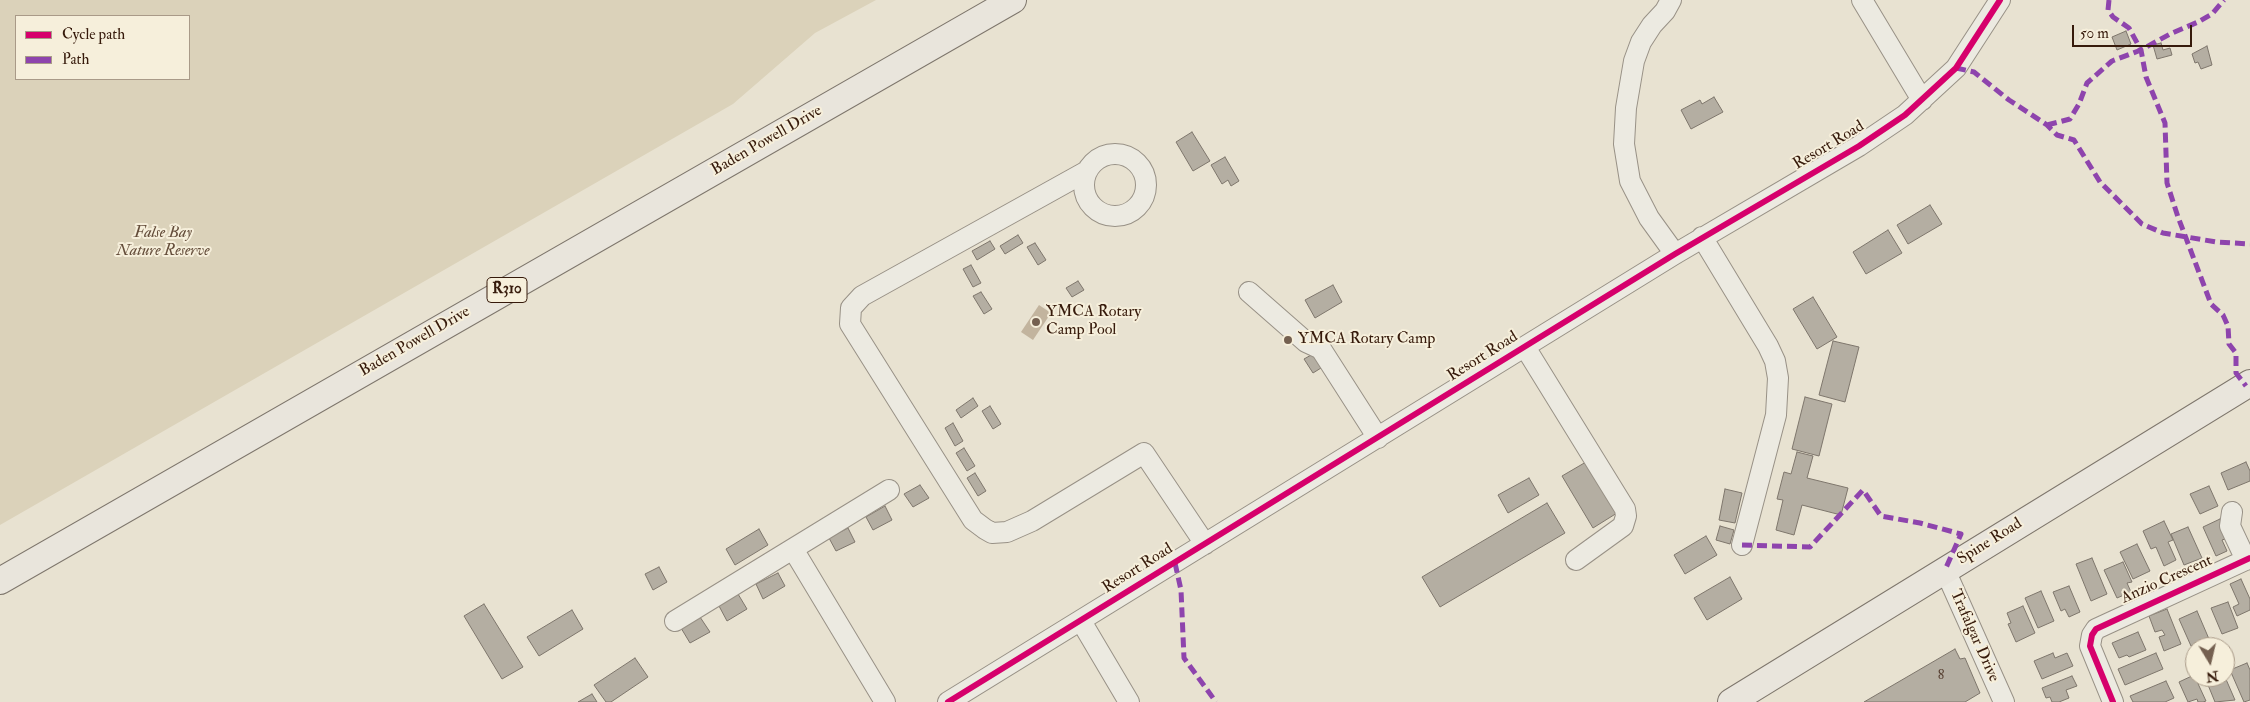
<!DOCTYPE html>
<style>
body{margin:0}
#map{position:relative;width:2250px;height:702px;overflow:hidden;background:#e8e2d1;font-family:"IM FELL Double Pica",serif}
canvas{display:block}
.legend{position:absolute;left:15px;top:15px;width:175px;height:65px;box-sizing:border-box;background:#f6efdb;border:1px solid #a99a88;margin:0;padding:6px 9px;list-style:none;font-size:15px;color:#361a0b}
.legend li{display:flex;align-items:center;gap:10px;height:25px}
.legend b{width:25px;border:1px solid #a99a88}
.north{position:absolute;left:2185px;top:637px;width:50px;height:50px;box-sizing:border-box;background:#f6efdb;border:1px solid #a99a88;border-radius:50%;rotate:171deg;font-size:14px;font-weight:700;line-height:20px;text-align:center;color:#361a0b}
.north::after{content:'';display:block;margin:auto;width:18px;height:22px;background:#746050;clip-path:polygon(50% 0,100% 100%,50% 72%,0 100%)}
.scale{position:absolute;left:2072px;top:25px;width:120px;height:22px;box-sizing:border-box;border:2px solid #361a0b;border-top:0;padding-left:6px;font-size:15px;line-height:18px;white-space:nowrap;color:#361a0b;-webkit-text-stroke:4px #f6efdb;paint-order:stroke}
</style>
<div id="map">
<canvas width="2250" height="702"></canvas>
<ul class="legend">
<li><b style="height:6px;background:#d6006c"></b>Cycle path</li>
<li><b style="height:6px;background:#8e44ad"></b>Path</li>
</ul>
<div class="north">N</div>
<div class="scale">50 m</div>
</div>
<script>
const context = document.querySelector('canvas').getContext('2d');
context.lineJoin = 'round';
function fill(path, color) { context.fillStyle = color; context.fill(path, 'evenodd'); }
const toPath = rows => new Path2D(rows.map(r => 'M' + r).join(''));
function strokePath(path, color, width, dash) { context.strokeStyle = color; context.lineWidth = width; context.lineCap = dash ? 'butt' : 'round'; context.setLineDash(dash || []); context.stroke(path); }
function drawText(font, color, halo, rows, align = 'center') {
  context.font = font + ' "IM FELL Double Pica",serif'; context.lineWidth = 4; context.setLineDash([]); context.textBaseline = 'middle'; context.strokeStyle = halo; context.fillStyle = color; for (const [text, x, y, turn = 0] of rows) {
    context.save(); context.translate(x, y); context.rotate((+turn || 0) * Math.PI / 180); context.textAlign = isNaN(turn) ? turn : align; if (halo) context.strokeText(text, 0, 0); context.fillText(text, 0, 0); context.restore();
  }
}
fill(toPath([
 [0,0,876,0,815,33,733,104,0,525],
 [16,16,189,16,189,79,16,79]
]), '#dbd2ba');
fill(toPath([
 [1039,305,1051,313,1033,340,1021,332]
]), '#c2b49e');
const building = toPath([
 [2126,31,2131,44,2117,50,2112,37,2126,31],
 [2161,43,2163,50,2170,48,2172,55,2157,59,2153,45,2161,43],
 [2207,46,2212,65,2201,69,2198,62,2195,63,2192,54,2207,46],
 [1714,97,1723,112,1691,129,1681,110,1700,100,1702,104,1714,97],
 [1192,132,1210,161,1193,171,1176,142,1192,132],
 [1225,157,1239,181,1231,186,1228,180,1222,184,1211,165,1225,157],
 [1930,205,1942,224,1908,244,1897,225,1930,205],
 [1888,230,1902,253,1866,274,1853,252,1888,230],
 [1018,235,1023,243,1005,254,1000,246,1018,235],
 [990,241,995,249,977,260,972,251,990,241],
 [1035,243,1046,260,1038,265,1027,247,1035,243],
 [971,265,981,283,973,287,963,269,971,265],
 [1078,281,1084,290,1072,297,1066,288,1078,281],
 [1333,285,1342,302,1315,318,1305,300,1333,285],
 [981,292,992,309,984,314,973,296,981,292],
 [1813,297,1837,337,1817,349,1793,309,1813,297],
 [1833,341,1859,347,1845,402,1819,395,1833,341],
 [1313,354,1321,368,1313,373,1304,359,1313,354],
 [1805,397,1832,404,1819,456,1792,449,1805,397],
 [973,398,978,406,961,418,956,410,973,398],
 [990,406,1001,424,993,429,982,411,990,406],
 [953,423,963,441,955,446,945,428,953,423],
 [964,448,975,466,967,471,956,453,964,448],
 [1797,452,1813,456,1807,478,1848,488,1841,515,1802,505,1794,535,1776,530,1783,500,1777,499,1784,472,1791,474,1797,452],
 [1586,462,1617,513,1593,528,1562,476,1586,462],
 [2246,462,2250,471,2250,481,2228,490,2221,473,2246,462],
 [975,473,986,491,978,496,967,478,975,473],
 [1529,478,1539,495,1508,513,1498,495,1529,478],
 [920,485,929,498,913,507,904,494,920,485],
 [2209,486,2218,506,2200,514,2190,494,2209,486],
 [1725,489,1742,493,1735,523,1719,520,1725,489],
 [1547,503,1565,533,1440,607,1422,577,1547,503],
 [885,506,892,520,873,530,866,517,885,506],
 [2220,519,2228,538,2222,540,2227,551,2216,556,2203,527,2220,519],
 [2164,521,2173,540,2168,542,2176,560,2164,566,2156,547,2151,549,2143,531,2164,521],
 [1720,526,1734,530,1730,544,1716,540,1720,526],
 [2188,527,2202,558,2184,565,2171,534,2188,527],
 [848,528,855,542,836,551,829,538,848,528],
 [759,529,768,545,735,565,726,549,759,529],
 [1706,536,1717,555,1685,574,1674,555,1706,536],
 [2137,544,2150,571,2133,579,2120,552,2137,544],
 [2092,558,2107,594,2091,601,2076,564,2092,558],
 [2123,562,2132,582,2127,583,2131,592,2117,598,2104,570,2123,562],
 [659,567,667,582,653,590,645,574,659,567],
 [778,573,785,586,763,599,756,584,778,573],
 [1730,577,1742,599,1707,620,1694,598,1730,577],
 [2241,579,2250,599,2250,610,2237,616,2233,607,2239,604,2230,584,2241,579],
 [2069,586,2080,612,2069,617,2065,609,2061,611,2053,592,2069,586],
 [2041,591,2054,621,2038,628,2025,598,2041,591],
 [738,594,747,609,727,621,719,606,738,594],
 [2228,602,2238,628,2222,634,2211,608,2228,602],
 [484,604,523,667,502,679,464,616,484,604],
 [2023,606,2035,633,2016,642,2008,624,2011,623,2007,613,2023,606],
 [2167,609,2181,644,2164,651,2159,637,2165,635,2162,630,2155,632,2149,616,2167,609],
 [572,610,583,629,539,656,527,637,572,610],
 [2197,611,2209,639,2191,646,2179,619,2197,611],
 [700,617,710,632,690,643,681,628,700,617],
 [2138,632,2146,650,2129,657,2127,655,2119,658,2112,643,2138,632],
 [1955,649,1960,659,1965,658,1980,693,1965,702,1864,702,1955,649],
 [2053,653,2055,658,2067,653,2073,666,2042,679,2034,661,2053,653],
 [2156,653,2163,669,2125,685,2118,669,2156,653],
 [635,658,648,677,611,702,606,702,594,685,635,658],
 [2247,663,2250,670,2250,700,2244,702,2230,670,2247,663],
 [2194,675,2206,701,2203,702,2198,702,2197,699,2188,702,2179,682,2194,675],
 [2072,676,2077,686,2066,690,2069,698,2059,702,2052,702,2050,697,2046,698,2042,688,2072,676],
 [2214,677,2225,677,2235,700,2215,702,2206,680,2214,677],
 [2166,681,2174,698,2165,702,2133,702,2130,696,2166,681],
 [592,694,597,702,578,702,592,694]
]);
fill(building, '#b4aea2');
strokePath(building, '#7e766c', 1);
const minor = toPath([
 [1671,0,1665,11,1652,25,1641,42,1634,61,1626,108,1624,144,1630,181,1649,218,1675,254],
 [1862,0,1922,100],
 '1084 185a31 31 0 1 1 62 0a31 31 0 1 1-62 0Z',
 [1087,171,862,296,851,308,850,324,973,520,985,529,992,533,1007,532,1032,521,1144,453,1205,544],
 [1702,237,1768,346,1775,361,1778,378,1776,415,1742,545],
 [1249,292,1306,342,1321,349,1378,438],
 [1525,347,1625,509,1626,516,1623,526,1576,560],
 [2232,512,2230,526,2246,560],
 [793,549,885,702],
 [1945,570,2004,702],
 [675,621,889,490],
 [1081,621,1129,702],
 [948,702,1675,254,1859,146,1905,115,1956,68,2000,0],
 [2113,702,2090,646,2092,635,2096,629,2250,558]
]);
const major = toPath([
 [0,581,1013,0],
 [1731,702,2250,383]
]);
strokePath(minor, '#989186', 22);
strokePath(major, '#7e766c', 28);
strokePath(minor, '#eceae1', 20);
strokePath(major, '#e9e5dc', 26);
strokePath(toPath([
 [2109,0,2108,10,2113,17,2129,28,2141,50,2146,77,2165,123,2167,183,2178,217,2211,304,2223,315,2228,326,2229,344,2236,353,2236,373,2246,386],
 [1956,68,1974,72,2009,100,2047,125,2057,135,2074,140,2100,182,2142,224,2163,233,2216,242,2250,244],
 [2047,125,2070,119,2079,104,2087,83,2112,61,2141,50,2170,34,2198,22,2212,14,2224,0],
 [1742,545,1810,547,1863,490,1881,516,1920,523,1961,534,1945,570],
 [1175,563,1181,590,1184,658,1216,702]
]), '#8e44ad', 5, [10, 5]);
strokePath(toPath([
 [948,702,1675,254,1859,146,1905,115,1956,68,2000,0],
 [2113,702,2090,646,2092,635,2096,629,2250,558]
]), '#d6006c', 6);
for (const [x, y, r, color] of [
 [1036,322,5,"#746050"],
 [1288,340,5,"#746050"]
]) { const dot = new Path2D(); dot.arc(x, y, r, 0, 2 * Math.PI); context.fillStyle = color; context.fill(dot); strokePath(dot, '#f6efdb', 2); }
drawText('14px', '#563f31', null, [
 ["8",1941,676]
]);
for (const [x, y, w] of [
 [507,290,40]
]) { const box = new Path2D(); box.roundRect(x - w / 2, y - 12.5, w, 25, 4); context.fillStyle = '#f6efdb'; context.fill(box); strokePath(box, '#361a0b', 1); }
drawText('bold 15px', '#361a0b', null, [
 ["R310",507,290]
]);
drawText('16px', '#361a0b', '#f6efdb', [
 ["Baden Powell Drive",767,141,-30],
 ["Resort Road",1829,146,-31],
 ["Baden Powell Drive",415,342,-30],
 ["Resort Road",1483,357,-32],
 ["Spine Road",1990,542,-32],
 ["Resort Road",1138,569,-32],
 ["Anzio Crescent",2167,580,-24],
 ["Trafalgar Drive",1974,636,66]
]);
drawText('italic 16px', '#644d3a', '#f6efdb', [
 ["False Bay",163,234],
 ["Nature Reserve",163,252]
]);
drawText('16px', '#361a0b', '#f6efdb', [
 ["YMCA Rotary",1046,313],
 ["Camp Pool",1046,331],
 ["YMCA Rotary Camp",1298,340]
], 'left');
</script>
